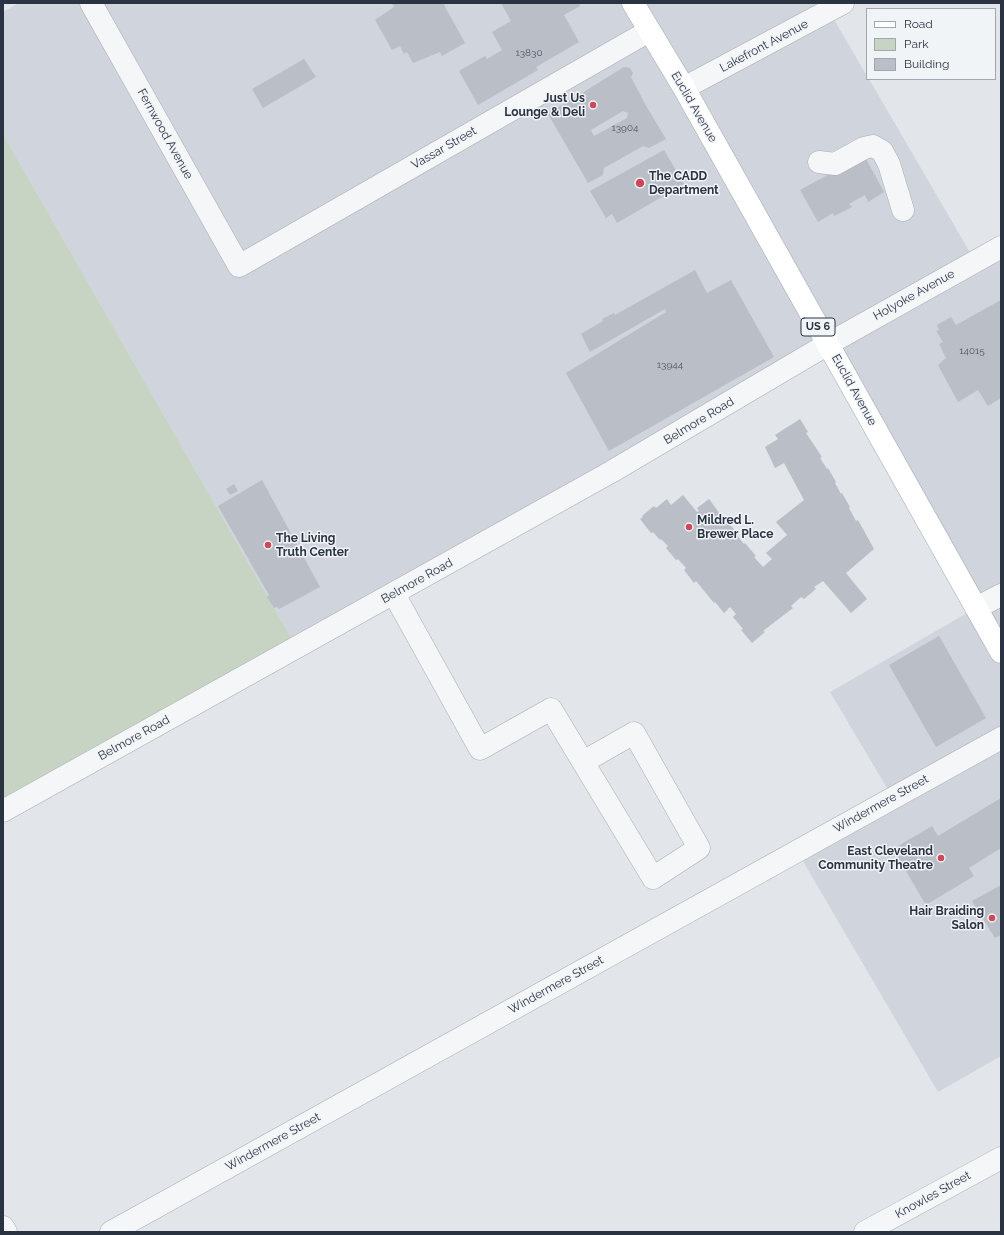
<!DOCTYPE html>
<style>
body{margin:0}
#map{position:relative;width:1004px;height:1235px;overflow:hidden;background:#e2e5ea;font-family:Raleway,sans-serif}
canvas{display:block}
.frame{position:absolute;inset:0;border:4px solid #2a3342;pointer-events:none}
.legend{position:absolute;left:866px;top:8px;width:130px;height:72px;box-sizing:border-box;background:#f1f4f7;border:1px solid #a1a7af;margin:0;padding:5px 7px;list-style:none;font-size:12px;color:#2a3342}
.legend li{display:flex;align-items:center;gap:8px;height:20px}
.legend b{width:20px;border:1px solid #a1a7af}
</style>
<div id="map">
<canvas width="1004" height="1235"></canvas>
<div class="frame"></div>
<ul class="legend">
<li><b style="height:5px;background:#fff"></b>Road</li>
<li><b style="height:11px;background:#c7d4c3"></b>Park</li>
<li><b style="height:11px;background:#b9bec7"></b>Building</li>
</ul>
</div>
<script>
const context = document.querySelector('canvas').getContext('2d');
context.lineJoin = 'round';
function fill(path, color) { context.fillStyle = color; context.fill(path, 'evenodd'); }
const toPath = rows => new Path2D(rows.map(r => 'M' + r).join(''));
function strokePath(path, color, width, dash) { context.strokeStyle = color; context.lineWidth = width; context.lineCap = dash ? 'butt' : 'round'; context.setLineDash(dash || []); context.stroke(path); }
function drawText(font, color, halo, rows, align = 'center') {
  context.font = font + ' Raleway,sans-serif'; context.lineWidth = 3; context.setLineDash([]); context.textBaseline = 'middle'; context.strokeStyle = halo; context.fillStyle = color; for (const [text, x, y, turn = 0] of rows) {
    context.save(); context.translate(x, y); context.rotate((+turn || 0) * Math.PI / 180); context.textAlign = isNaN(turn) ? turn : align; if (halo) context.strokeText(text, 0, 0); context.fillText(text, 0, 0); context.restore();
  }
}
fill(toPath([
 [19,3,843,3,829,11,867,76,867,79,869,79,975,261,1001,247,1001,1056,938,1092,797,851,893,798,830,692,976,608,828,344,293,641,3,134,3,12]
]), '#d0d4dc');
fill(toPath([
 [3,134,293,641,3,803]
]), '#c7d4c3');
fill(toPath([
 [392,3,447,3,444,5,465,43,442,56,440,52,413,63,407,52,404,54,400,46,392,50,375,20,394,7],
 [501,3,579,3,580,6,564,15,579,42,536,67,538,70,478,105,459,71,485,56,487,59,502,50,492,32,511,21],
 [304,59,316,77,263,108,252,89],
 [624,67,630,68,633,73,631,77,645,104,666,139,649,148,643,146,604,168,603,175,588,183,548,114],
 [623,111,628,113,627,118,594,136,591,130],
 [664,150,684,184,617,223,612,214,606,218,590,191],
 [864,155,884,192,868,202,865,195,849,204,852,207,834,216,833,213,818,222,800,190],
 [695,270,707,293,731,280,774,357,609,451,566,373,666,312,665,309,590,352,581,334,603,321,602,319,614,313,615,315],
 [1001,300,1001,398,988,406,978,390,958,402,938,365,946,358,939,344,943,342,936,331,939,330,937,325,951,317,956,325],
 [800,419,808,432,806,433,822,457,820,458,827,469,828,468,836,482,835,483,841,494,842,493,850,507,849,508,856,521,858,520,874,549,846,573,867,599,851,613,823,581,814,587,816,589,804,599,801,597,791,606,793,608,763,631,765,632,752,643,741,630,743,629,733,617,736,614,730,607,724,613,715,602,714,603,696,581,694,583,684,570,686,568,678,559,676,560,666,548,668,546,661,539,660,540,653,532,651,533,640,519,643,517,642,516,654,506,656,508,667,499,671,505,683,495,697,512,699,511,697,508,709,499,726,522,727,521,737,533,736,534,744,544,745,543,756,556,754,557,763,567,772,559,766,553,787,535,776,522,804,500,784,463,775,468,765,447,778,439,775,435],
 [262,480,320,587,279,609,277,607,274,608,267,597,269,595,218,506],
 [234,484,238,491,230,495,226,489],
 [939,636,986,718,936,747,889,665],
 [1001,798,1001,848,969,868,974,876,926,905,893,849,932,826,938,836],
 [1001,885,1001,935,995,938,972,901]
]), '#b9bec7');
const minor = toPath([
 [91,3,239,266,649,31],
 [684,88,843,3],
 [819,162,835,164,864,148,873,146,882,151,889,164,903,210],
 [394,594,480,749,551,709,583,762,653,878,699,848,634,733,583,762],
 [976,608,1001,595],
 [3,811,611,472,828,344,1001,247],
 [3,1227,6,1232],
 [111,1232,1001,738],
 [865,1232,1001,1158]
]);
const major = toPath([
 [633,3,684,88,1001,652]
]);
strokePath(minor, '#a7acb4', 23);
strokePath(major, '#a1a9b6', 23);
strokePath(minor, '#f5f6f8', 22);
strokePath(major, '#fff', 22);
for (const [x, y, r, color] of [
 [593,105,4,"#ce485c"],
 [640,183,5,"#ce485c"],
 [689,527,4,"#ce485c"],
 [268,545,4,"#ce485c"],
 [941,858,4,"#ce485c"],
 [992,918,4,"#ce485c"]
]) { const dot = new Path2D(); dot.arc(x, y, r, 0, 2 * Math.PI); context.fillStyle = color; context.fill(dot); strokePath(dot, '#f1f4f7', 1.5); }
drawText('10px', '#4e5663', null, [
 ["13830",529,53],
 ["13904",625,128],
 ["14015",972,351],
 ["13944",670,365]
]);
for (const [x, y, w] of [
 [818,327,34]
]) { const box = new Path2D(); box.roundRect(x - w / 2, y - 9, w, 18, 3); context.fillStyle = '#f1f4f7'; context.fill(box); strokePath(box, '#2a3342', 1); }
drawText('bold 11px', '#2a3342', null, [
 ["US 6",818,327]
]);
drawText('12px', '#2a3342', '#f1f4f7', [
 ["Lakefront Avenue",764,46,-28],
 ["Euclid Avenue",694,107,60],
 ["Fernwood Avenue",165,134,61],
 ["Vassar Street",444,148,-30],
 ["Holyoke Avenue",914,295,-29],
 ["Euclid Avenue",854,390,61],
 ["Belmore Road",699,421,-31],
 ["Belmore Road",417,581,-29],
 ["Belmore Road",134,738,-29],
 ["Windermere Street",881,804,-29],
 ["Windermere Street",556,985,-29],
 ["Windermere Street",273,1142,-29],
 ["Knowles Street",933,1195,-29]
]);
drawText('bold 12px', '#2a3342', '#f1f4f7', [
 ["Just Us",585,98],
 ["Lounge & Deli",585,112],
 ["The CADD",649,176,"left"],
 ["Department",649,190,"left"],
 ["Mildred L.",697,520,"left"],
 ["Brewer Place",697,534,"left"],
 ["The Living",276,538,"left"],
 ["Truth Center",276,552,"left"],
 ["East Cleveland",933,851],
 ["Community Theatre",933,865],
 ["Hair Braiding",984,911],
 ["Salon",984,925]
], 'right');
</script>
